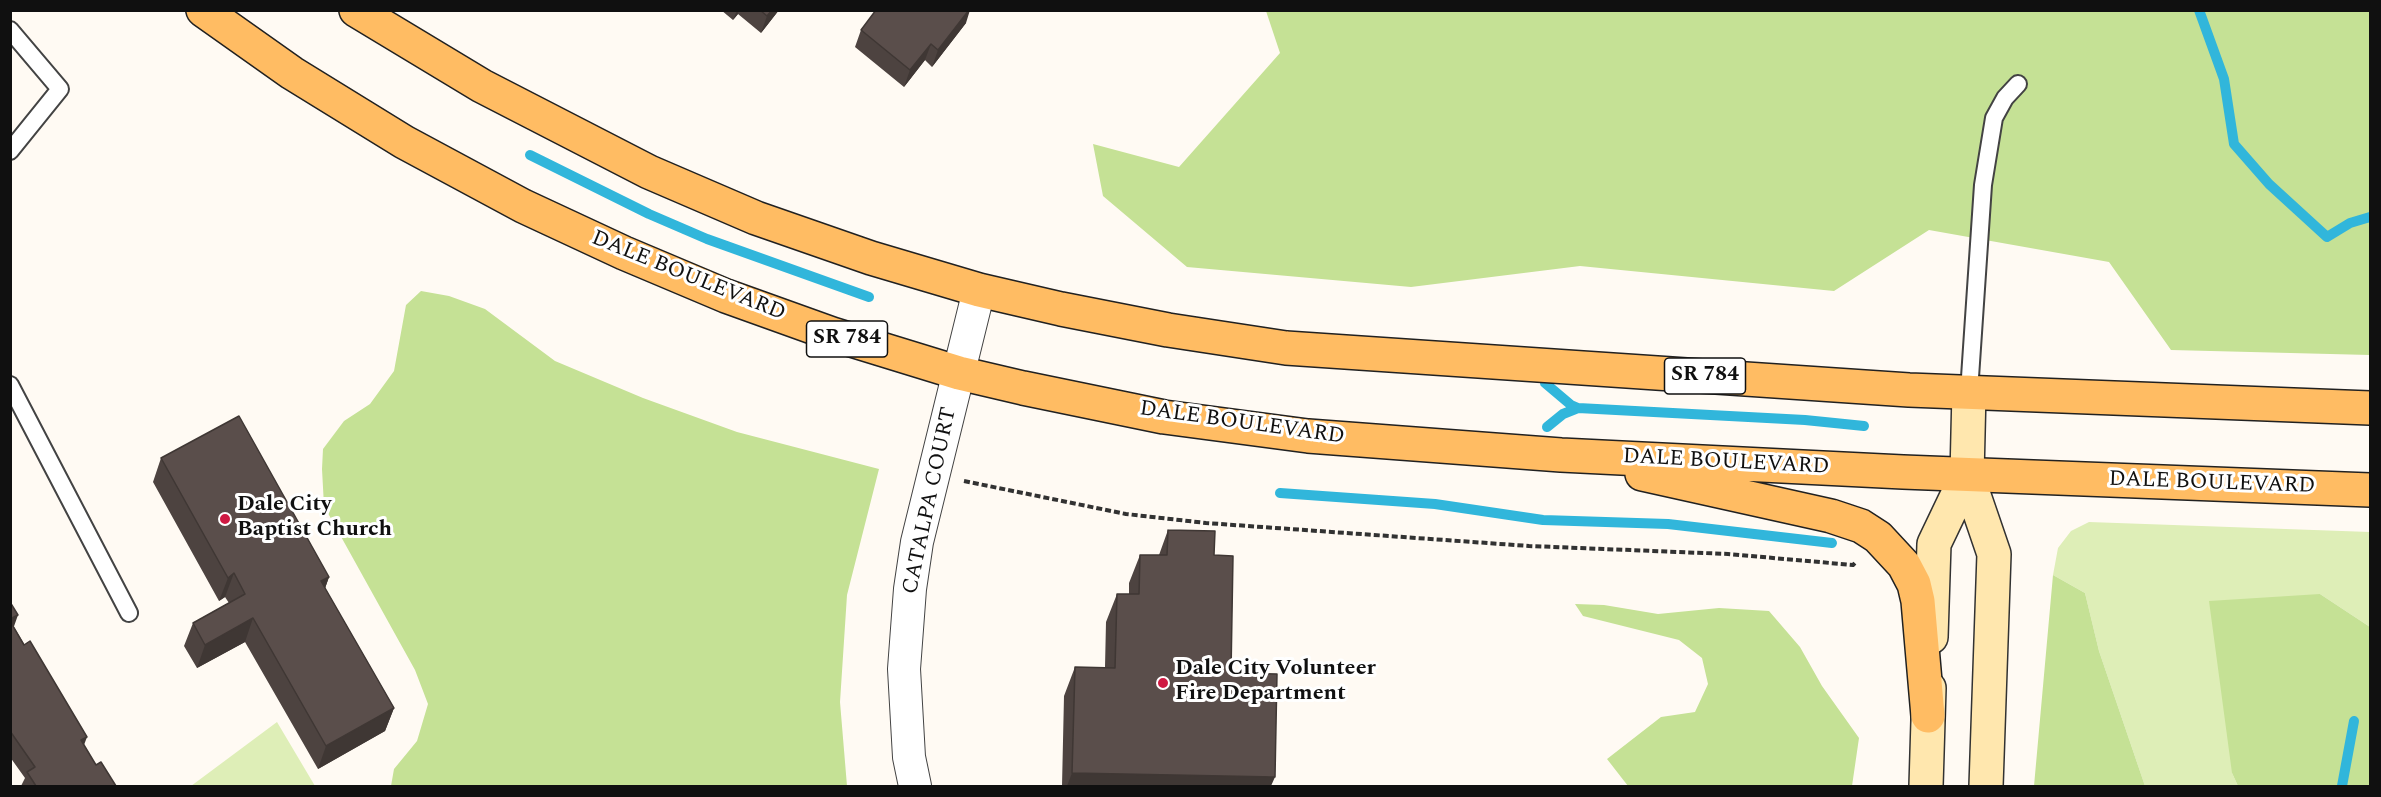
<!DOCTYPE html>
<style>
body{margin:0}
#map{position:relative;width:2381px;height:797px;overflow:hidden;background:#fffaf3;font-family:Spectral,serif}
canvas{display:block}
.frame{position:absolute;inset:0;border:12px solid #101010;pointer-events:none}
</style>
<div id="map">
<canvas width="2381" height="797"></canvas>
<div class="frame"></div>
</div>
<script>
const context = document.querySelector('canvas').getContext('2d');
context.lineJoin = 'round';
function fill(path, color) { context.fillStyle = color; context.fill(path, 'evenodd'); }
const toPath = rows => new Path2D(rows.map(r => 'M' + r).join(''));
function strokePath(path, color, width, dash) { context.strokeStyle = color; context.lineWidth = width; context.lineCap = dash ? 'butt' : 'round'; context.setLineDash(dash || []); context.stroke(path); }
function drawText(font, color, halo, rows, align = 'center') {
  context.font = font + ' Spectral,serif'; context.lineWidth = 6; context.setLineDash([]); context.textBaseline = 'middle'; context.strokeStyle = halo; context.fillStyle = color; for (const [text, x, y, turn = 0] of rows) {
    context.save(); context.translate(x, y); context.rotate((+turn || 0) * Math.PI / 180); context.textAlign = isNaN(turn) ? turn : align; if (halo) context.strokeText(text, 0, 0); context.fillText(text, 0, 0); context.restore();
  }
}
fill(toPath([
 [2089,522,2370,532,2370,627,2320,594,2232,773,2238,786,2145,786,2099,651,2085,593,2053,575,2058,548,2071,531],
 [277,722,315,786,191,786]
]), '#deeeb7');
fill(toPath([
 [1266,11,2370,11,2370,355,2171,350,2109,262,1929,230,1834,291,1580,266,1411,287,1187,267,1103,196,1093,144,1179,167,1280,53],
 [421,291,449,296,485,309,555,361,643,398,737,432,879,469,847,595,840,702,847,786,391,786,394,769,417,741,428,704,415,670,324,506,322,469,323,449,344,421,370,404,394,371,406,305],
 [2053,575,2085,593,2099,651,2145,786,2034,786],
 [2320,594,2370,627,2370,786,2238,786,2232,773,2209,601],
 [1575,604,1604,605,1658,614,1719,608,1769,611,1800,647,1822,686,1859,738,1852,786,1628,786,1607,759,1661,717,1695,712,1708,684,1702,658,1679,640,1583,616]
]), '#c5e195');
strokePath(toPath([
 [2199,10,2224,79,2234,144,2269,184,2327,237,2350,223,2370,217],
 [530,155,649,214,707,239,869,297],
 [1545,383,1571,405,1578,408],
 [1547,427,1563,414,1578,408,1805,420,1864,426],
 [1280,493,1435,504,1543,520,1668,524,1832,543],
 [2342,786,2354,721]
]), '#31b6db', 10);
const service = toPath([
 [10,30,60,89,10,151],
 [10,385,129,613],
 [1969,392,1983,185,1994,118,2005,98,2018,84]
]);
const minor = toPath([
 [915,786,909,757,904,669,910,589,917,542,979,290]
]);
const secondary = toPath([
 [1969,392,1967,475,1994,554,1986,786],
 [1931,637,1934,544,1967,475],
 [1926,786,1929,688]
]);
const primary = toPath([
 [203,10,292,73,404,142,523,206,624,253,726,296,832,334,959,373,1023,388,1164,417,1308,436,1561,455,1903,472,2370,490],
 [356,10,482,86,649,172,756,218,871,258,979,290,1061,309,1168,330,1286,348,1909,390,2370,408],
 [1642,474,1831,516,1861,526,1878,537,1904,565,1914,584,1918,601,1928,716]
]);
strokePath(service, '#434343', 20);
strokePath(minor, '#434343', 34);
strokePath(secondary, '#323232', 36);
strokePath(primary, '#212121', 36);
strokePath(toPath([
 [964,481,1126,514,1206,523,1529,546,1728,554,1853,565,1856,562]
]), '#323232', 4, [6, 3]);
strokePath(service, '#fff', 16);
strokePath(minor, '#fff', 32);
strokePath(secondary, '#ffe7ae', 33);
strokePath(primary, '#ffbc63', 33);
fill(toPath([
 [721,10,779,10,761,33,738,14,733,20],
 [889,11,966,23,932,67,925,60,904,87,855,47,861,30],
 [161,458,329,577,325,588,394,708,385,731,318,769,245,642,197,668,184,646,193,623,229,603,225,597,219,601,153,482],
 [1168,530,1214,555,1231,673,1271,786,1062,786,1064,696,1075,667,1105,667,1106,622,1117,594,1129,594,1129,583,1140,555,1159,555],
 [10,602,14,627,96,765,116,786,21,786,25,778,10,757]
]), '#4d4340');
fill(toPath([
 [737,10,739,10,738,14,733,20],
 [772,10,779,10,761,33,767,16],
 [966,10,970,10,966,23,932,67,938,50],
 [931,44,925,60,904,87,910,70],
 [234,573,225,597,219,601,228,578],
 [329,577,321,600,321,581],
 [18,615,12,632,10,633,10,619],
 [253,618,245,642,197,668,205,645],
 [394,708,385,731,318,769,326,746],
 [87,737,81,753,81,740],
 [1072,773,1275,777,1271,786,1067,786]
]), '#3f3734');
const building = toPath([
 [760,10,772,10,767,16,760,10],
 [876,10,888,10,889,11,890,10,969,10,938,50,931,44,910,70,861,30,876,10],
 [239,416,329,577,321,581,394,708,326,746,253,618,205,645,193,623,245,594,234,573,228,578,161,458,239,416],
 [1168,530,1215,531,1214,555,1233,556,1231,673,1277,674,1275,777,1072,773,1075,667,1115,668,1117,594,1139,594,1140,555,1167,555,1168,530],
 [10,602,18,615,10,619,10,602],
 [10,621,24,645,30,641,87,737,81,740,96,765,101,762,116,786,36,786,27,772,35,767,10,731,10,621]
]);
fill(building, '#5a4e4b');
strokePath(building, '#3f3734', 1.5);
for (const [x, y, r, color] of [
 [225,519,6,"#cf1942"],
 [1163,683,6,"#cf1942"]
]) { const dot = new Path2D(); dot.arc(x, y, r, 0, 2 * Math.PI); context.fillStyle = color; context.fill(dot); strokePath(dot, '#fff', 2); }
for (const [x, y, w] of [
 [847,339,81],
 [1705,376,81]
]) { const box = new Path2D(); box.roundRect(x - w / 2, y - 18, w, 36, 4.5); context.fillStyle = '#fff'; context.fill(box); strokePath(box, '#101010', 1.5); }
drawText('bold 21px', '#101010', null, [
 ["SR 784",847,339],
 ["SR 784",1705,376]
]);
drawText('22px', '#101010', '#fff', [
 ["DALE BOULEVARD",688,277,22],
 ["DALE BOULEVARD",1242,424,8],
 ["DALE BOULEVARD",1726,463,3],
 ["DALE BOULEVARD",2212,484,2],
 ["CATALPA COURT",931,501,-78]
]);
drawText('bold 22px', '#101010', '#fff', [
 ["Dale City",237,506],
 ["Baptist Church",237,531],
 ["Dale City Volunteer",1175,670],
 ["Fire Department",1175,695]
], 'left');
</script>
